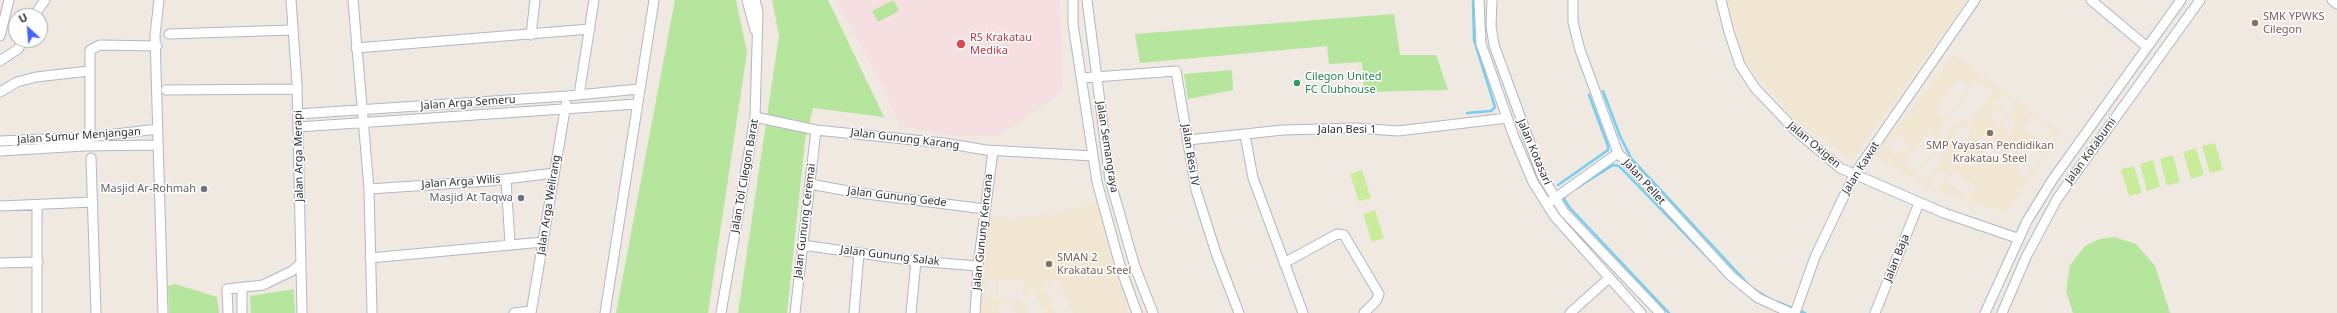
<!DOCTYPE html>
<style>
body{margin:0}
#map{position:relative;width:2337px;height:313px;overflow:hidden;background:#efe9e1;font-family:"Noto Sans",sans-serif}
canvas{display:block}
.north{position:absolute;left:8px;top:8px;width:40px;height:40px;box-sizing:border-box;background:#fff;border:1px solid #ababab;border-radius:50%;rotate:334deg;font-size:11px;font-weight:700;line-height:16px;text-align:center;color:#2e2e2e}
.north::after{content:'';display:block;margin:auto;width:14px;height:18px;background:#4264fb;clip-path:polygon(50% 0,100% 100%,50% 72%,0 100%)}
</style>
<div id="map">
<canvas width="2337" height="313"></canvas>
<div class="north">U</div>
</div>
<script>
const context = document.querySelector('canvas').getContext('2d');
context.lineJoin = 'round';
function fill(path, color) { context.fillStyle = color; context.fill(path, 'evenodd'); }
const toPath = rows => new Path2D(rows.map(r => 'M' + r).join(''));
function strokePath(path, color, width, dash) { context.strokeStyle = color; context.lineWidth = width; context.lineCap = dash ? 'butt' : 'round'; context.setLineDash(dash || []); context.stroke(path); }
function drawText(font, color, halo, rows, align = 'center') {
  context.font = font + ' "Noto Sans",sans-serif'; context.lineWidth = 3; context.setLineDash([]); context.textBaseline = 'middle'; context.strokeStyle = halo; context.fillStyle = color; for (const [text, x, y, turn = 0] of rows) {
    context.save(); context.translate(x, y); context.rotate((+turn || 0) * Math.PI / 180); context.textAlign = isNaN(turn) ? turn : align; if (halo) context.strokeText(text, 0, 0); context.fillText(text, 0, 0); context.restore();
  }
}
fill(toPath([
 [1727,0,1967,0,1853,159,1798,123,1745,62],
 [1954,55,2061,133,2006,212,1935,191,1875,156],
 [1959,78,1970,87,1944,121,1933,112],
 [1975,82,1981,86,1984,84,1994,91,1969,126,1959,118,1943,140,1936,134],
 [2003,93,2018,104,2010,116,1995,105],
 [1996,109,2016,123,2010,132,1990,118],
 [2031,116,2058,136,2050,147,2022,128],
 [1961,124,1972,132,1960,150,1949,142],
 [1928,132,1940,141,1918,173,1905,163],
 [1901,134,1909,147,1894,155,1887,142],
 [1984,134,2008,151,2000,162,1976,145],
 [1942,142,1950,148,1925,182,1917,176],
 [2035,143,2047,151,2027,178,2016,170],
 [1939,169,1948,175,1937,190,1929,184],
 [1954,171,1976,186,1969,197,1947,182],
 [1096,202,1109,253,1129,313,1073,313,1057,279,1043,285,1056,313,1044,313,1034,291,1023,296,1024,281,999,279,997,299,1021,301,1027,313,1016,313,1010,301,997,307,1000,313,981,313,989,217,1013,219,1033,217,1059,213],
 [987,278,997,279,995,298,985,297]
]), '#f0e6d1');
fill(toPath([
 [836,0,1060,0,1063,91,998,136,953,136,900,126,883,87]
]), '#f5dfe0');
fill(toPath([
 [675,0,736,0,747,52,708,313,616,313],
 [772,0,828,0,884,117,813,108,805,141,787,313,738,313,779,35],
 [894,0,899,11,878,22,872,11],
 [1394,14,1400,55,1436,55,1448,90,1364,92,1362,62,1329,64,1327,46,1140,63,1135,34],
 [1232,70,1233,90,1188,99,1184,74],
 [2114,237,2136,244,2155,266,2170,313,2073,313,2066,291,2070,265,2085,246,2100,239],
 [175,284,217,297,219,313,169,313,168,286],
 [294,289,295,313,251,313,250,296]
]), '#b6e59e');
fill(toPath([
 [2215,143,2223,170,2210,173,2202,146],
 [2196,148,2204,175,2191,179,2183,152],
 [2173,155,2180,182,2167,186,2160,159],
 [2153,160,2160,187,2147,191,2140,164],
 [2134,166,2142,193,2129,196,2121,169],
 [1362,170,1371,198,1359,201,1350,174],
 [1375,210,1384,238,1372,242,1363,214]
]), '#c9ec9a');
strokePath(toPath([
 [1603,91,1620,136,1631,158,1748,284],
 [1467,113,1491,111,1495,107,1474,40,1473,0],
 [1558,185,1608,150,1608,146,1589,95],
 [1577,188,1613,165,1619,166,1711,261],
 [1566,195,1564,199,1570,208,1669,313],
 [1755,290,1770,299],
 [1778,302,1794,309],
 [1800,309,1800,311,1805,313]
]), '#75cff0', 2.5);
const minor = toPath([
 [159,0,155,35,163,313],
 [291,0,297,84,302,313],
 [353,0,369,189,372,313],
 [747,0,755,30],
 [1073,0,1073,24,1097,182,1121,269,1137,313],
 [1087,0,1110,180,1135,267,1153,313],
 [1479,0,1481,44,1514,137,1533,182,1555,217,1641,313],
 [1492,0,1491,26,1494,45,1542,176,1564,212,1660,313],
 [1573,0,1573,22,1580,50,1618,153,1731,276,1758,298,1791,313],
 [1721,0,1729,32,1740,65,1755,88,1795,130,1840,168,1944,213,2017,238],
 [2091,0,2147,47],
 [2332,0,2337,4],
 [34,16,45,0],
 [169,34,292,30],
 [531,35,535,0],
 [0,36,9,0],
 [356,48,590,29],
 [0,61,18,49,23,40],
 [1081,78,1176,71,1196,190,1216,253,1239,313],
 [166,90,297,89],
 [0,92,17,82,36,77,89,71],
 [579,95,594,0],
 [298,114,567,96,639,89],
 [755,117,816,130,944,143,986,150,1093,156],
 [298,127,637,104],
 [1245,135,1253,178,1303,313],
 [1188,140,1283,130,1356,128,1398,131,1507,118],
 [0,141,90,137,158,129],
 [90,146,90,50,100,45,157,46],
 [0,151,84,146,158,145],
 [91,158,96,313],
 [506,179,510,244],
 [810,184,859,193,985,209],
 [369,189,490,181,554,173],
 [1551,201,1618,153],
 [37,205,37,313],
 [0,206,93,202],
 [802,245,916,261,978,266],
 [370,258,543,242],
 [0,263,38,262],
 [1284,263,1337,234,1344,235,1379,294,1376,301,1364,313],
 [242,289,242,313],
 [228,313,227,289,263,285,292,271,301,263],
 [514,313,531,311],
 [531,313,566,104],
 [605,313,654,0],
 [721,313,755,117,758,12,755,0],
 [795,313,816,130],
 [854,313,859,253],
 [911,313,916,261],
 [975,313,978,266,993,151],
 [1570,313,1609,278],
 [1795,313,1815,257,1854,175,1975,0],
 [1875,313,1919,203],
 [1985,313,2027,221,2053,179,2181,0],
 [2002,313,2027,255,2057,199,2200,0]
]);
strokePath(minor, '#b4b7c1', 11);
strokePath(minor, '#fff', 9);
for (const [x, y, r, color] of [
 [2255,23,4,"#8d6e63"],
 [961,44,5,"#e0444e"],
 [1297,83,4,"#2e9e5b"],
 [1990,133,4,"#8d6e63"],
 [204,189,4,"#6b7280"],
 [521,198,4,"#6b7280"],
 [1049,264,4,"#8d6e63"]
]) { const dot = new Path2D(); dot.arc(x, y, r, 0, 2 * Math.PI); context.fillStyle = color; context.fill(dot); strokePath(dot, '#fff', 1.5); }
drawText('11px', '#785e54', '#fff', [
 ["SMK YPWKS",2263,17],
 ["Cilegon",2263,30],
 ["SMP Yayasan Pendidikan",1990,146,"center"],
 ["Krakatau Steel",1990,159,"center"],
 ["SMAN 2",1057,258],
 ["Krakatau Steel",1057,271]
], 'left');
drawText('11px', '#be3a42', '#fff', [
 ["RS Krakatau",970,38],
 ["Medika",970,51]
], 'left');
drawText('11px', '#27864d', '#fff', [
 ["Cilegon United",1305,77],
 ["FC Clubhouse",1305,90]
], 'left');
drawText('11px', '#2e2e2e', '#fff', [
 ["Jalan Arga Semeru",468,103,-4],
 ["Jalan Besi 1",1347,130],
 ["Jalan Sumur Menjangan",79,136,-4],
 ["Jalan Gunung Karang",905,139,7],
 ["Jalan Oxigen",1814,145,40],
 ["Jalan Semangraya",1107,147,81],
 ["Jalan Kotabumi",2091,151,-54],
 ["Jalan Kotasari",1534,152,67],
 ["Jalan Besi IV",1190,155,81],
 ["Jalan Arga Merapi",299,156,-91],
 ["Jalan Kawat",1861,168,-58],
 ["Jalan Tol Cilegon Barat",745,176,-80],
 ["Jalan Arga Wilis",461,182,-4],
 ["Jalan Pellet",1644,182,48],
 ["Jalan Gunung Gede",897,197,7],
 ["Jalan Arga Welirang",549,205,-81],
 ["Jalan Gunung Ceremai",805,221,-83],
 ["Jalan Gunung Kencana",983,232,-84],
 ["Jalan Gunung Salak",890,256,7],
 ["Jalan Baja",1897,258,-68]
]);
drawText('11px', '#5b616d', '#fff', [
 ["Masjid Ar-Rohmah",196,189],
 ["Masjid At Taqwa",513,198]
], 'right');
</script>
